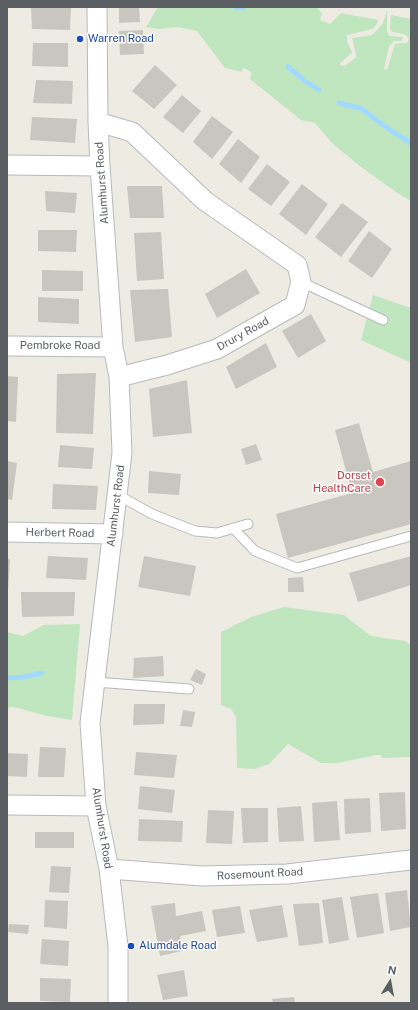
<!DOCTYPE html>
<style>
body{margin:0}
#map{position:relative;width:418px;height:1010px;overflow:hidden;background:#eeebe3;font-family:"Public Sans",sans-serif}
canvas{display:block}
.frame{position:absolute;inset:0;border:8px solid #5b5f64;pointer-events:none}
.north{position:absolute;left:370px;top:962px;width:40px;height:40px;-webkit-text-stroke:3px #fff;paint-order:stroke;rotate:11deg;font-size:11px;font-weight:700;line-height:16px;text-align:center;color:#5b5f64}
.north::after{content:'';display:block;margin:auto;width:14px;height:18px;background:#5b5f64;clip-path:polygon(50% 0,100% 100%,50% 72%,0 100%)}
</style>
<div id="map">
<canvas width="418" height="1010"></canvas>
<div class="frame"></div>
<div class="north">N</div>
</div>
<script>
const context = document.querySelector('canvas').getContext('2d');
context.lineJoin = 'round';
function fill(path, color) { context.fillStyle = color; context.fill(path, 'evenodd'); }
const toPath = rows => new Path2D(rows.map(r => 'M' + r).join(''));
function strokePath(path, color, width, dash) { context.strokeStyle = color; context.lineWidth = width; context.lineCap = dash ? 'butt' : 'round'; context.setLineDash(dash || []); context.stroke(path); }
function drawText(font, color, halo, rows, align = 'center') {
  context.font = font + ' "Public Sans",sans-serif'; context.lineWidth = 3; context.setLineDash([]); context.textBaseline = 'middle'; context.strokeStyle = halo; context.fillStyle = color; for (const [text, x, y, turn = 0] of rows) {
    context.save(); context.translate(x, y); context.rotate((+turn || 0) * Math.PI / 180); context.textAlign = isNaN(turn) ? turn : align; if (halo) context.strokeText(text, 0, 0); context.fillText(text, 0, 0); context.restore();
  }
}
fill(toPath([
 [158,7,317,7,322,14,320,20,330,24,341,13,378,20,377,24,373,29,347,35,347,41,352,53,340,63,340,65,344,66,356,58,356,54,352,38,372,35,378,29,383,23,387,11,387,32,390,36,403,37,402,41,394,41,389,46,384,69,387,70,395,44,402,43,407,43,409,38,404,34,392,32,390,29,391,15,411,19,411,201,399,194,361,167,333,144,315,123,301,120,250,79,252,73,245,68,242,69,242,72,225,68,197,31,178,27,159,29,146,27],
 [373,295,411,308,411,363,361,340],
 [284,607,344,615,371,636,405,641,411,645,411,757,382,758,381,755,376,755,338,763,321,763,288,744,269,764,255,769,237,768,236,717,231,709,221,705,221,632,251,617],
 [7,624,8,624,7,632,23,636,44,625,80,624,72,720,47,716,14,707,7,708]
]), '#c0e6bf');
strokePath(toPath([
 [236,7,243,8],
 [288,67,305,81,319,90],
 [339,103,360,108,393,132,411,143],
 [7,678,23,677,42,673]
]), '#a2daff', 5);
fill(toPath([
 [31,7,71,7,70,30,32,29],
 [119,7,139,7,140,22,119,23],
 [143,30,144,54,120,55,119,31],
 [33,43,68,43,68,67,32,66],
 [155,65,177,85,154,109,132,91],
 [36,80,73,81,72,104,33,103],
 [182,95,201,111,183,133,163,117],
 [212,116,233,132,212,159,193,142],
 [32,117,77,119,75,143,30,140],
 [238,139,260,157,241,183,219,164],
 [267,164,290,182,271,206,248,189],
 [302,184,328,204,306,235,279,214],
 [127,186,162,186,164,218,130,218],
 [45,191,77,193,75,213,46,211],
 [342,203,368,222,341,257,315,237],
 [38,230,77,230,76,252,38,251],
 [369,231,392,249,372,278,348,261],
 [161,232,164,279,137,281,134,233],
 [246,269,260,293,217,318,205,294],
 [42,270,83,271,83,291,42,291],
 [168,289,172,337,135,342,130,290],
 [38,297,79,299,79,324,38,322],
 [311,314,326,341,298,358,282,331],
 [266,343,277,367,236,389,226,367],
 [96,373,93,434,56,433,57,374],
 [7,376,18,377,16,422,7,421],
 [187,380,192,433,153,437,149,389],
 [359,423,373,472,411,461,411,524,288,558,276,514,352,493,335,430],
 [256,444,262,460,246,465,241,449],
 [60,445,94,448,92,469,58,467],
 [7,461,17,463,12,500,7,499],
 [149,471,181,474,179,495,148,493],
 [53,484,98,486,96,510,52,509],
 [48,556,88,558,86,580,46,578],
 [144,556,196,566,190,596,138,587],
 [411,556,411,585,358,602,349,573],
 [7,559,10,559,8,592,7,592],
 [303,577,304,592,288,592,288,578],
 [21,592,75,592,74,616,22,617],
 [163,656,164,676,133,678,134,658],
 [196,669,206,674,202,685,190,680],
 [134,704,165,704,164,724,133,725],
 [183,710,195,712,192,727,180,726],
 [40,747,66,748,64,777,38,777],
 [136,752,177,755,174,778,134,775],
 [7,753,28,754,27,777,7,776],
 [140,786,175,790,172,813,138,809],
 [405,792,406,829,381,831,379,793],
 [370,798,371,832,345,834,344,799],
 [337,801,340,840,314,842,312,803],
 [301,806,304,841,279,842,277,808],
 [241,808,268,808,268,842,243,843],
 [208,810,234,811,232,844,206,843],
 [139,819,183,821,182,842,138,841],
 [35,832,74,832,74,848,35,848],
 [51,866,71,867,69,893,49,892],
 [407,890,411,927,390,931,385,893],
 [378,893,384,933,357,938,350,897],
 [342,897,349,940,329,944,322,900],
 [45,900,68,901,67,929,44,927],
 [175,903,176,916,202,911,206,931,180,936,182,951,160,956,151,906],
 [319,903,323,943,299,946,293,904],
 [282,905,288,937,257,942,249,910],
 [240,906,245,933,217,937,212,910],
 [9,924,29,925,28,934,8,932],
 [42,939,69,941,68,966,40,964],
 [184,970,188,996,163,1000,157,975],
 [40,978,71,979,70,1002,40,1001],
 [294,997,295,1003,273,1003,272,999]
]), '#c9c6c0');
const service = toPath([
 [301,282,383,320],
 [118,495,152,514,195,531,217,533,248,524],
 [233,528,255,551,297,568,411,536],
 [95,682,189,689]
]);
const minor = toPath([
 [97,7,98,122,100,166,113,347,119,377,122,453,90,723,96,806,109,869,118,946,118,1003],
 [98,122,132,132,205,201,297,265,301,282,295,305,217,349,167,365,119,377],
 [7,165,100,166],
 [7,346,113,347],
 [7,532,113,534],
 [7,805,96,806],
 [109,869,202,876,287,874,411,860]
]);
strokePath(service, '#b6b9bd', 11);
strokePath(minor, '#b6b9bd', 21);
strokePath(service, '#fff', 9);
strokePath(minor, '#fff', 19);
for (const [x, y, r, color] of [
 [80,39,4,"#1a4fb4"],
 [380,482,5,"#e0444e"],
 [131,946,4,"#1a4fb4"]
]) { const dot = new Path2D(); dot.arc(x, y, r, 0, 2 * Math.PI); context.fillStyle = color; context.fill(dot); strokePath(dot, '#fff', 1.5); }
drawText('11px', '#164399', '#fff', [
 ["Warren Road",88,39],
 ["Alumdale Road",139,946]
], 'left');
drawText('11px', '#5b5f64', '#fff', [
 ["Alumhurst Road",102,183,-94],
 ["Drury Road",243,334,-29],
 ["Pembroke Road",60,346],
 ["Alumhurst Road",116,506,-83],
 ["Herbert Road",60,533,1],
 ["Alumhurst Road",102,828,81],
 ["Rosemount Road",260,874,-3]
]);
drawText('11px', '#be3a42', '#fff', [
 ["Dorset",371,476],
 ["HealthCare",371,489]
], 'right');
</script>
